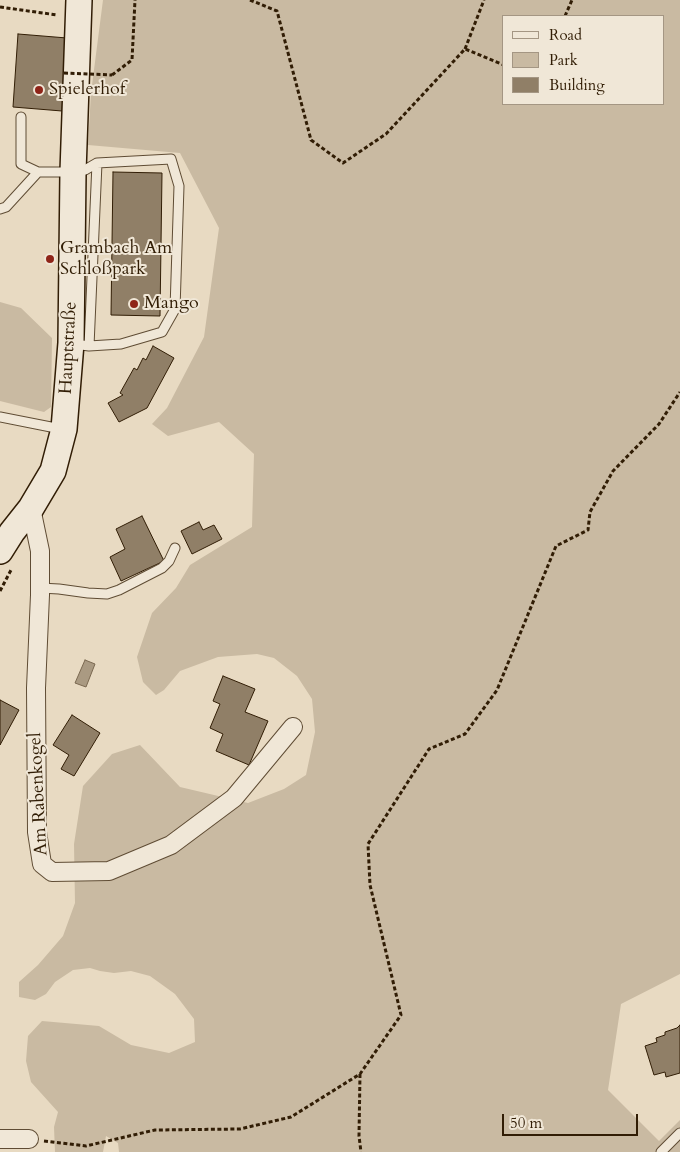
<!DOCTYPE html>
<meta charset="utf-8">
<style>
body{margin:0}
#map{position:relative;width:680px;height:1152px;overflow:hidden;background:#e8dac2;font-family:Cardo,serif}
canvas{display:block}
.legend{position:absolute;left:502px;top:15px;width:162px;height:90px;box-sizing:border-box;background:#f0e7d7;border:1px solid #a49683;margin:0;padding:6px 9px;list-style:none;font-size:15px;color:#311d05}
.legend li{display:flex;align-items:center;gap:10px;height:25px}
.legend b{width:25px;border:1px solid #a49683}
.scale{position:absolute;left:502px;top:1114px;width:136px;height:22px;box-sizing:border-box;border:2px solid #311d05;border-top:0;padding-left:6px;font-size:15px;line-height:18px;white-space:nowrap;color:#311d05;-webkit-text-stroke:4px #f0e7d7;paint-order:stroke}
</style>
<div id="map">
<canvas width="680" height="1152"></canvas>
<ul class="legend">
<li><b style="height:6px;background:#f0e7d7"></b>Road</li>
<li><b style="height:14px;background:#c9baa2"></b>Park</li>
<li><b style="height:14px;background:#907f67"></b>Building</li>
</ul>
<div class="scale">50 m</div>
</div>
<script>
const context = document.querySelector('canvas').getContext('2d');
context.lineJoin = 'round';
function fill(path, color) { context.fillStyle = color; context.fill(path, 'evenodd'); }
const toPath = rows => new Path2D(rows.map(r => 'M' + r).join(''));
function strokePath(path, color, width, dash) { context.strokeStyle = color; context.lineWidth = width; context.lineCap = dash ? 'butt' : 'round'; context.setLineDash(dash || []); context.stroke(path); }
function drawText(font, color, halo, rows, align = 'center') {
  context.font = font + ' Cardo,serif'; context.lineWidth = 4; context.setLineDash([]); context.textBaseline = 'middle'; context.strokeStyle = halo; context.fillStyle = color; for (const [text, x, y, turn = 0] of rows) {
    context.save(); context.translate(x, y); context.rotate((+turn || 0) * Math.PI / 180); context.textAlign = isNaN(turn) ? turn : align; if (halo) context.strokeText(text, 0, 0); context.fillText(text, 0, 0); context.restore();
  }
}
fill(toPath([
 [103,0,680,0,680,974,621,1004,608,1090,659,1141,680,1120,680,1152,119,1152,118,1143,106,1136,103,1152,55,1152,54,1127,58,1112,31,1082,26,1061,28,1036,42,1021,99,1026,131,1045,169,1053,195,1042,194,1019,175,994,150,976,131,971,114,973,100,971,90,968,73,970,55,982,46,994,35,1000,19,997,19,982,38,965,63,936,75,903,74,844,83,786,112,754,140,745,180,787,248,803,284,789,306,775,315,732,312,699,297,676,274,658,257,654,218,657,180,671,164,690,156,695,143,682,137,657,152,613,176,588,190,565,252,527,254,454,219,422,168,436,152,424,167,408,204,337,219,228,180,153,88,145,91,93],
 [504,16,664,16,664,104,504,104],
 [0,302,21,308,52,338,51,407,44,412,0,401]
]), '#c9baa2');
const water = toPath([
 [85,660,95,664,86,687,75,683,85,660]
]);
fill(water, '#aa9a82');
strokePath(water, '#7a6850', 1);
const building = toPath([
 [18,34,67,38,62,111,13,107,18,34],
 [113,172,162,173,160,316,111,315,113,172],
 [153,346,174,358,147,408,119,422,108,403,123,395,120,393,134,368,137,370,143,358,146,360,153,346],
 [142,516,164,561,121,581,110,557,125,549,116,529,142,516],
 [199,522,203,530,214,525,222,539,192,554,181,531,199,522],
 [223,676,255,689,245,712,268,721,249,765,216,751,223,734,210,728,220,704,213,701,223,676],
 [0,700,19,710,0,745,0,700],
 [72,715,100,733,74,776,61,769,69,755,53,745,72,715],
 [680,1025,680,1073,666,1077,665,1072,654,1075,645,1046,657,1042,656,1038,665,1035,665,1032,677,1028,680,1025]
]);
fill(building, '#907f67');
strokePath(building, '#311d05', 1);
const service = toPath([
 [21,117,21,164,38,172],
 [0,209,6,207,38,172,73,172,85,170,97,163,171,159,179,186,175,309,162,332,121,344,89,346,74,344],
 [89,346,97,163],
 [0,417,61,429],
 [40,588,59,589,88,593,107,594,119,590,162,568,169,561,175,548],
 [661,1152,680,1133]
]);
const minor = toPath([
 [31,508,40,551,40,595,36,688,37,832,42,864,52,872,109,871,171,845,234,798,293,727],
 [0,1139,29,1139]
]);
const secondary = toPath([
 [0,551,12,532,31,508,53,471,64,429,71,343,73,172,79,0]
]);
strokePath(service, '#5f4c34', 11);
strokePath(minor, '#5f4c34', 20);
strokePath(secondary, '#311d05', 28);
strokePath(toPath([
 [250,0,277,11,311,140,343,163,386,134,465,49,504,65],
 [0,7,57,15],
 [565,16,572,0],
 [465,49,484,0],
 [112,75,132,60,135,0],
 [0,591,11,570],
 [360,1074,359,1136,361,1152],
 [44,1141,86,1146,155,1130,240,1129,291,1117,360,1074,401,1015,370,885,368,844,429,749,465,734,497,690,556,546,588,530,590,512,613,471,659,424,680,392]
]), '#311d05', 3, [4, 2.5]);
strokePath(service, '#f0e7d7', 9);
strokePath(minor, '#f0e7d7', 18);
strokePath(secondary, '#f0e7d7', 25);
strokePath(toPath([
 [64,73,112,75]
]), '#311d05', 3, [4, 2.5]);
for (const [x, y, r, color] of [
 [39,90,5,"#8f2418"],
 [50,259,5,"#8f2418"],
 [134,304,5,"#8f2418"]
]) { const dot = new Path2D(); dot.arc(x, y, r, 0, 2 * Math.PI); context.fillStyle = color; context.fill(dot); strokePath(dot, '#f0e7d7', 2); }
drawText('18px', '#311d05', '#f0e7d7', [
 ["Spielerhof",49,90],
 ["Grambach Am",60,249],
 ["Schloßpark",60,270],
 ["Mango",144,304]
], 'left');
drawText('18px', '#311d05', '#f0e7d7', [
 ["Hauptstraße",69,348,-87],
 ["Am Rabenkogel",39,794,-93]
]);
</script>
